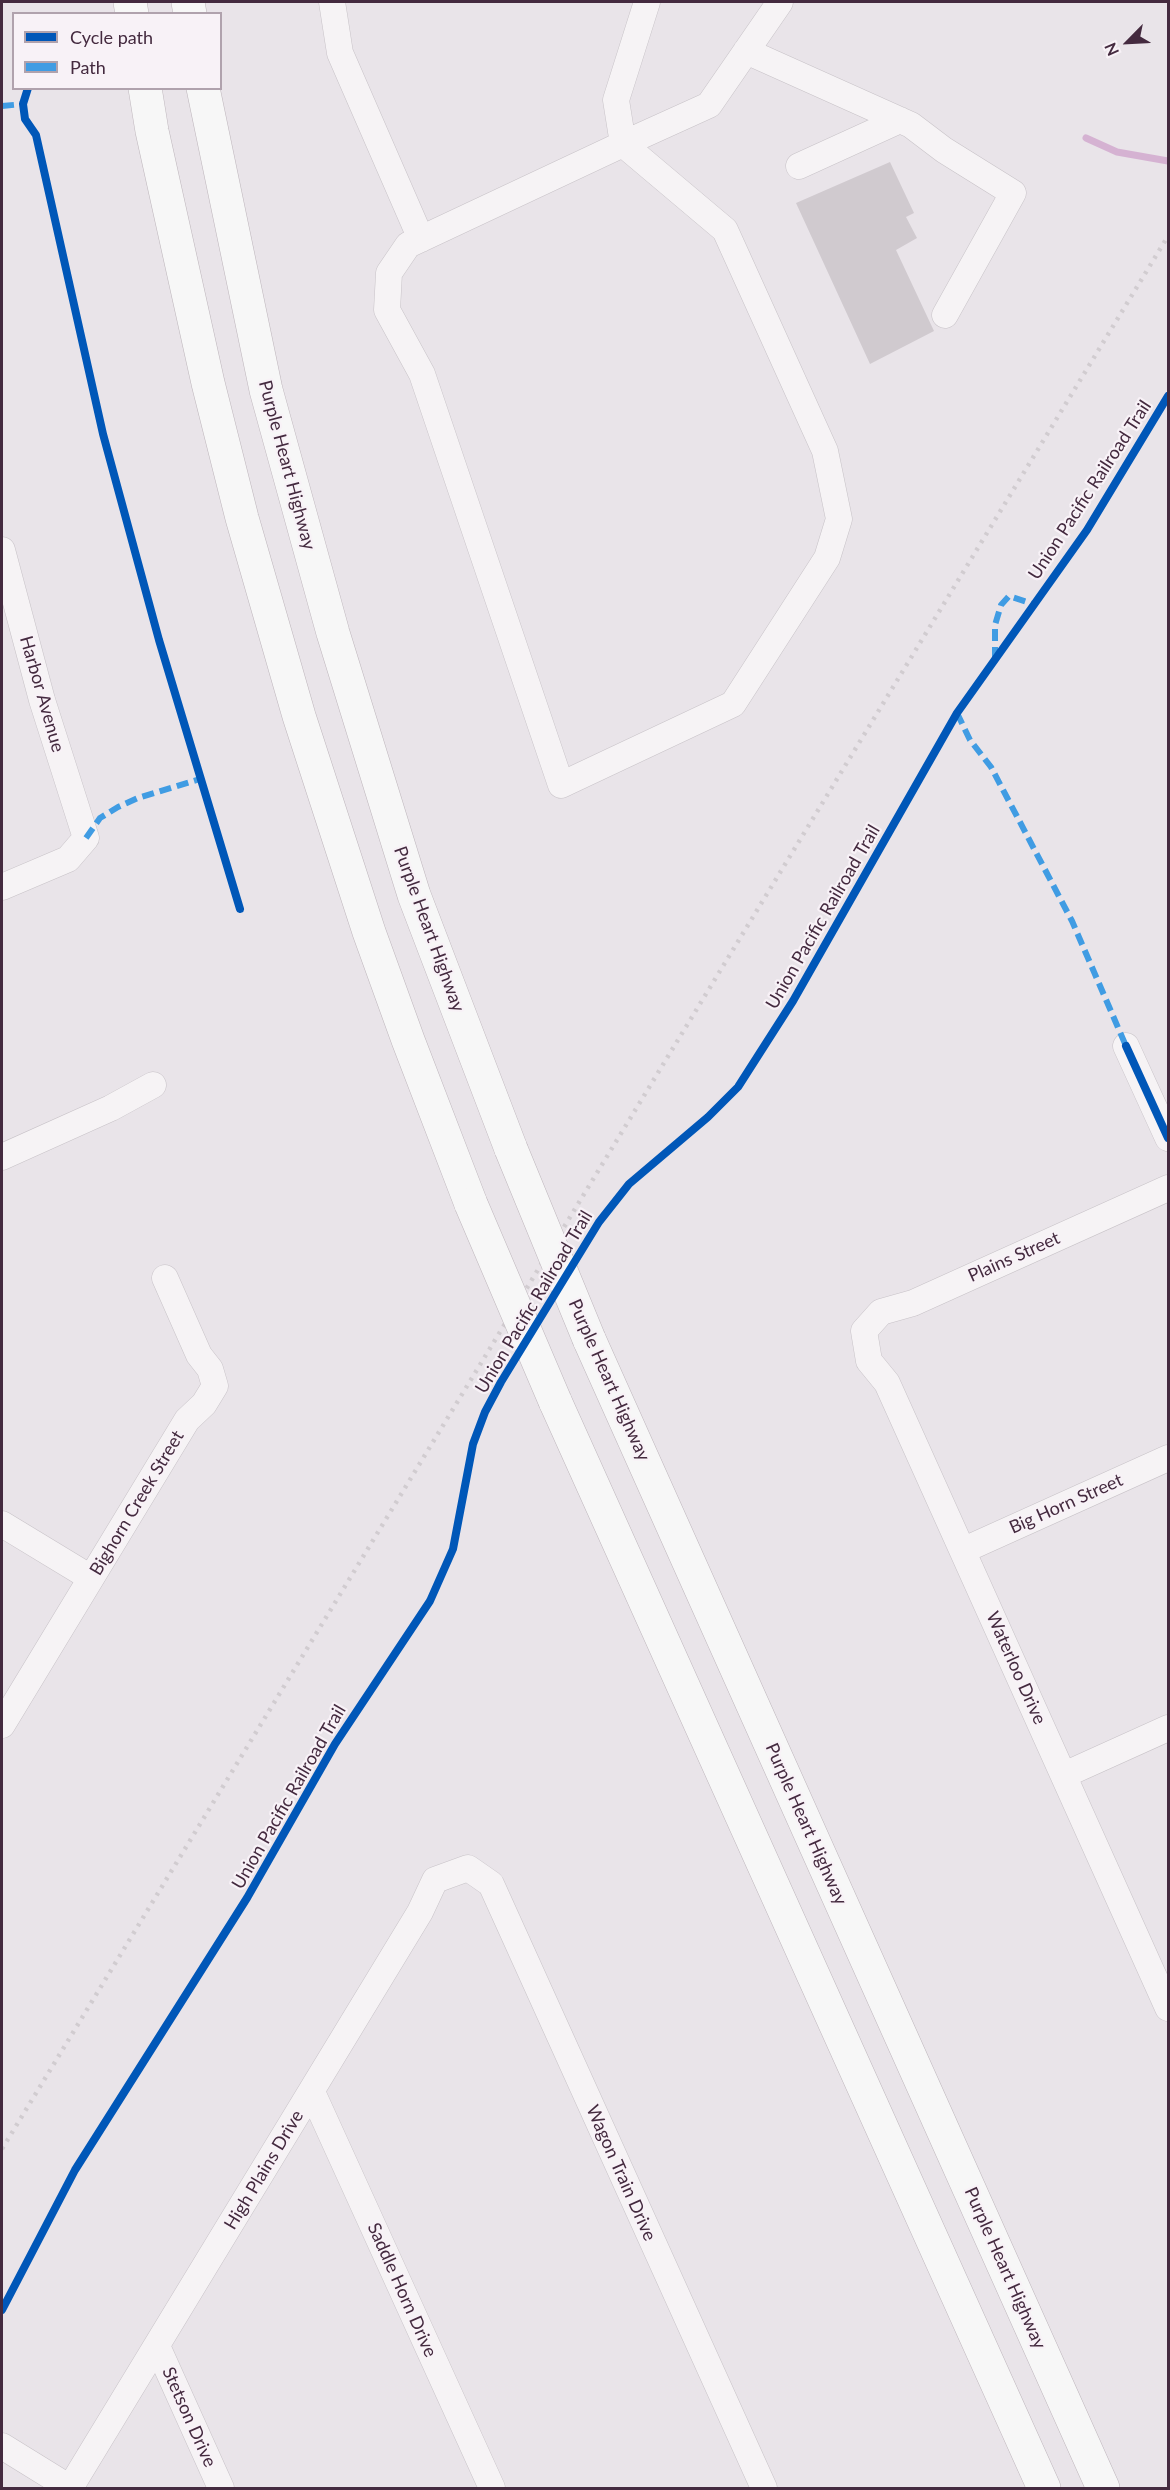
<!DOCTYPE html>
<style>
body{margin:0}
#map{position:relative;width:1170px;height:2490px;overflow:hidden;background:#e9e4e9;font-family:Lato,sans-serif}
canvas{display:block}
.frame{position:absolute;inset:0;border:3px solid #442a3f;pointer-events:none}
.legend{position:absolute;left:12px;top:12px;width:210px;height:78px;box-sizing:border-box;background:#f8f2f7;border:2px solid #b0a2ad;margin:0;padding:8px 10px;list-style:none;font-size:18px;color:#442a3f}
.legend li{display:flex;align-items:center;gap:12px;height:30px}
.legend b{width:30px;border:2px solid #b0a2ad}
.north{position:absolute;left:1098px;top:12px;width:60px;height:60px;-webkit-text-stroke:4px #f8f2f7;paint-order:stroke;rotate:246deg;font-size:16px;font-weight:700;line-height:24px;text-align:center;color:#442a3f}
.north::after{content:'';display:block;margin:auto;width:21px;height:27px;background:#442a3f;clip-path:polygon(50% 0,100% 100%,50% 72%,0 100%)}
</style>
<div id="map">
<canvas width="1170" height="2490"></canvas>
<div class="frame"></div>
<ul class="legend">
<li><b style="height:8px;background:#0057b8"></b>Cycle path</li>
<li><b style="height:8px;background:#409ce3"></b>Path</li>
</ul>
<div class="north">N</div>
</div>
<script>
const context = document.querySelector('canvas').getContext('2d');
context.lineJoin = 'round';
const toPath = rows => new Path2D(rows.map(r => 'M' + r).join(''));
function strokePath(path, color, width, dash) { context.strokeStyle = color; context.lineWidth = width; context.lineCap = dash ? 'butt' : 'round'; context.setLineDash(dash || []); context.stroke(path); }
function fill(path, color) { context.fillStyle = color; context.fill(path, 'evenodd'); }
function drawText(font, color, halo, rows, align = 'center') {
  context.font = font + ' Lato,sans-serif'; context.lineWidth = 4.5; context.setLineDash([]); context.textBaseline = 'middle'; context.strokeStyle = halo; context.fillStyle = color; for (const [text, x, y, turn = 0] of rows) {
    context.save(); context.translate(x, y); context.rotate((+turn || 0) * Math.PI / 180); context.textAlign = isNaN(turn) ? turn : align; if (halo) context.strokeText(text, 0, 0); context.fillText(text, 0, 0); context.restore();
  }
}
strokePath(toPath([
 [1086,138,1117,152,1168,161]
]), '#d5b2d2', 7);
fill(toPath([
 [890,162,914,213,906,217,917,238,896,250,934,331,870,364,796,203]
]), '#d0cacf');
const minor = toPath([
 [332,2,340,53,421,239],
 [647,2,616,100,623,144,725,230,825,451,839,519,827,558,733,704,561,785,422,374,387,310,389,273,408,245,623,144,709,105,780,2],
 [746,51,911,125,944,150,1013,193,945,315],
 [799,166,900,120],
 [2,550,42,700,86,838,68,859,2,887],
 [1126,1046,1168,1138],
 [2,1157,111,1108,153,1085],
 [1168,1188,913,1303,881,1312,864,1331,869,1361,887,1383,1168,2008],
 [2,1524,91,1578],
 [964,1550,1168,1458],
 [2,1725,187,1420,204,1404,215,1386,210,1369,199,1355,165,1278],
 [1064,1775,1168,1728],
 [312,2092,492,2488],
 [157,2346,221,2488],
 [2,2446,70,2488],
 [70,2488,420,1912,435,1880,468,1868,491,1884,764,2488]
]);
const highway = toPath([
 [130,2,132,14],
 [188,2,190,14],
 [145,88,152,131,208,383,242,518,299,716,369,932,408,1040,471,1204],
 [203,88,266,390,333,633,414,895,511,1149],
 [589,1339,1103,2488],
 [555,1401,1044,2488]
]);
strokePath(minor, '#c7c2c7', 27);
strokePath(highway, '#beb6bc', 34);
strokePath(minor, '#f6f3f5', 26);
strokePath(highway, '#f7f7f7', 33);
strokePath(toPath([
 [2,2149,1168,236]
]), '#d1ccd0', 4.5, [3, 6]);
const highwayBridge = toPath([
 [511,1149,589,1339],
 [471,1204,555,1401]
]);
strokePath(highwayBridge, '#beb6bc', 34, []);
strokePath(highwayBridge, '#f7f7f7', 33);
strokePath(toPath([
 [2,106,23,104],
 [995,659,995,625,1001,605,1009,596,1033,604],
 [957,713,970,740,991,767,1072,921,1126,1046],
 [86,838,100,818,118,807,138,798,200,779]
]), '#409ce3', 6, [12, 6]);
strokePath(toPath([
 [28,88,23,104,25,119,36,135,103,434,159,640,240,909],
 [1126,1046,1168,1138],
 [2,2310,75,2170,247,1898,335,1744,430,1601,453,1549,473,1444,485,1412,501,1382,599,1222,629,1184,708,1117,738,1087,793,1001,957,713,1087,530,1168,396]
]), '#0057b8', 8);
drawText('18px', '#442a3f', '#f8f2f7', [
 ["Purple Heart Highway",287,465,75],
 ["Union Pacific Railroad Trail",1090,490,-57],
 ["Harbor Avenue",42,694,74],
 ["Union Pacific Railroad Trail",823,917,-60],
 ["Purple Heart Highway",429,929,70],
 ["Plains Street",1014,1257,-24],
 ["Union Pacific Railroad Trail",534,1302,-59],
 ["Purple Heart Highway",609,1380,66],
 ["Bighorn Creek Street",137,1503,-59],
 ["Big Horn Street",1066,1504,-24],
 ["Waterloo Drive",1016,1668,66],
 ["Union Pacific Railroad Trail",289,1797,-60],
 ["Purple Heart Highway",806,1824,66],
 ["High Plains Drive",264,2170,-59],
 ["Wagon Train Drive",621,2173,66],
 ["Purple Heart Highway",1005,2268,66],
 ["Saddle Horn Drive",402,2290,66],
 ["Stetson Drive",189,2417,66]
]);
</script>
